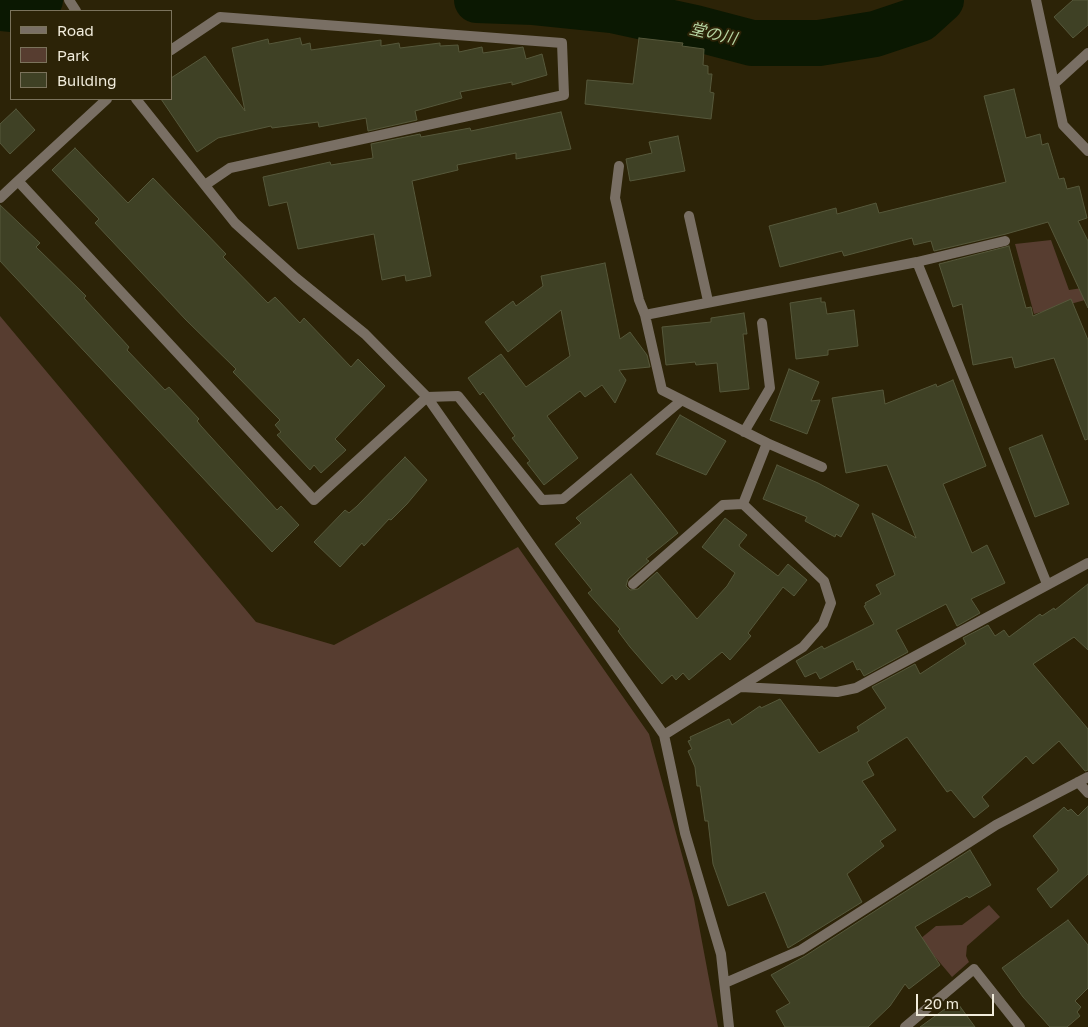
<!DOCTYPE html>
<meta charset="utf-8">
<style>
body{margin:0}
#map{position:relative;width:1088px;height:1027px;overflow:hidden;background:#2c2307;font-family:"Golos Text",sans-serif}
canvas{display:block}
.legend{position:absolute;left:10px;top:10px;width:162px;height:90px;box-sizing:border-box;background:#2c2307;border:1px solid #7b735c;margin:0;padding:6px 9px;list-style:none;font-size:15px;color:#f1ecdc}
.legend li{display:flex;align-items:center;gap:10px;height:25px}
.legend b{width:25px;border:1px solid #7b735c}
.scale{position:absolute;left:916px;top:994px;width:78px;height:22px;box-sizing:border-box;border:2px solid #f1ecdc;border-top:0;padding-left:6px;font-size:15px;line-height:18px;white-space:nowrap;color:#f1ecdc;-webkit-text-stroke:4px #2c2307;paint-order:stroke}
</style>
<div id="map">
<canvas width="1088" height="1027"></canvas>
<ul class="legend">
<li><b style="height:6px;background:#796f64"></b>Road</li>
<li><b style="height:14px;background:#573d30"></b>Park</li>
<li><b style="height:14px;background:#3f4125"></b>Building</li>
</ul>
<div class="scale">20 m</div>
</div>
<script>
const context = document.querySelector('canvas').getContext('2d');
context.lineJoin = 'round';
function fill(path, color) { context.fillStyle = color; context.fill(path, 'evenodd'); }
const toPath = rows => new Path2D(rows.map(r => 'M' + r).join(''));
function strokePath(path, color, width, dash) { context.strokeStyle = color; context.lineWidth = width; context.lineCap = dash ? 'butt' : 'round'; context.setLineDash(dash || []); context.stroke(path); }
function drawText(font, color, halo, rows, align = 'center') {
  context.font = font + ' "Golos Text","Noto Sans JP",sans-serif'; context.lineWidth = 4; context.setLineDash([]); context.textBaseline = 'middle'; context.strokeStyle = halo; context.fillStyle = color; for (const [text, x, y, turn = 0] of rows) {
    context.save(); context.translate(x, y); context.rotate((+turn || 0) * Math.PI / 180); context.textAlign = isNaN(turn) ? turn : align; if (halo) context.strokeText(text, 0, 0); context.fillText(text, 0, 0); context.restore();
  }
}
fill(toPath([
 [1051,240,1069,290,1082,288,1085,300,1034,314,1015,244],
 [0,316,256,622,334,645,518,547,649,734,694,899,718,1027,0,1027],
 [989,905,1000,917,967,946,966,956,969,962,952,977,920,939,936,926,962,925]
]), '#573d30');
strokePath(toPath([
 [477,0,534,2,612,10,695,28,752,43,819,43,875,34,920,19,941,0],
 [0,8,12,9,40,0]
]), '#0b1802', 46);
const building = toPath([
 [1073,0,1088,0,1088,25,1073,38,1054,17,1073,0],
 [300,38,302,45,310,43,311,50,381,40,381,46,399,43,400,48,440,43,440,46,458,45,459,52,482,47,483,53,523,47,526,59,542,54,547,75,512,85,512,82,460,92,462,98,415,111,417,120,368,131,366,118,319,127,318,122,272,128,271,126,218,138,197,152,161,99,171,99,171,78,205,56,245,111,232,48,268,39,269,44,300,38],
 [639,38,683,43,682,46,704,49,703,65,708,66,708,74,712,74,710,92,714,93,711,119,585,104,587,80,633,84,639,38],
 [1014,89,1026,138,1040,134,1042,145,1048,143,1059,179,1064,178,1067,189,1079,186,1087,218,1078,221,1088,241,1088,308,1048,222,1006,234,934,251,931,241,914,245,912,238,844,256,842,251,780,267,769,226,836,208,837,214,876,203,879,213,1006,182,984,96,1014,89],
 [16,109,35,130,10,154,0,143,0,124,16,109],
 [561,112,571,149,516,159,516,153,457,165,458,170,412,181,431,276,406,281,405,275,382,280,374,234,298,249,287,202,269,206,263,177,330,162,331,165,373,158,371,144,420,134,421,137,470,128,471,131,561,112],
 [678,136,685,171,630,181,626,159,652,153,649,142,678,136],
 [75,148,128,203,153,178,226,254,223,257,268,303,275,297,300,323,304,318,351,367,358,359,385,386,335,439,346,450,321,473,314,465,310,470,277,435,281,432,275,425,280,420,233,372,236,369,186,320,95,223,99,219,52,170,75,148],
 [0,205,40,243,36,247,86,296,84,298,129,347,127,350,165,390,169,387,199,419,197,421,201,426,277,510,281,506,299,525,272,552,0,261,0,205],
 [1009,246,1026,308,1031,307,1033,316,1071,299,1088,340,1088,439,1085,440,1054,358,1015,368,1012,357,973,365,962,304,953,307,939,264,1009,246],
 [605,263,620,339,630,332,647,355,650,367,619,370,626,380,615,403,602,385,585,397,580,391,547,416,578,458,544,485,527,463,530,461,512,438,515,436,483,392,480,395,468,378,501,354,526,387,570,356,561,310,508,352,485,322,513,301,516,306,543,286,541,276,605,263],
 [821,298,821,302,825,302,827,314,854,310,858,346,828,350,828,355,796,359,790,303,821,298],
 [744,313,747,334,743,334,749,389,720,392,717,363,696,365,695,362,666,365,662,327,711,322,711,318,744,313],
 [789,369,819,382,811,401,820,400,807,434,770,420,789,369],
 [953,380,986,466,943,484,972,553,987,545,1005,583,971,599,980,613,957,626,946,604,896,630,908,652,864,676,860,669,857,670,853,661,820,679,816,672,805,677,796,661,822,646,824,649,874,624,864,606,866,605,865,603,881,594,876,585,895,575,872,513,916,538,887,465,846,473,832,398,883,390,885,404,936,384,937,387,953,380],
 [680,415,726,441,706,475,656,454,680,415],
 [1042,435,1069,504,1035,517,1009,448,1042,435],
 [405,457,427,480,407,504,391,520,389,519,364,546,362,543,340,567,314,542,345,510,349,513,357,506,405,457],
 [777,465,818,483,859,505,841,537,836,534,835,537,805,521,807,517,763,499,777,465],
 [631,474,678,533,646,559,649,561,628,579,626,586,630,590,638,589,657,572,697,619,727,586,735,573,702,547,725,518,747,535,739,545,740,547,778,576,788,564,807,580,794,596,783,587,748,633,751,636,730,660,722,652,689,680,683,673,676,680,672,675,662,684,630,647,618,631,620,629,588,593,592,590,555,544,581,523,576,518,631,474],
 [1088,584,1088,650,1074,637,1033,664,1088,729,1088,770,1085,771,1059,741,1033,764,1026,756,982,797,989,806,974,818,951,790,947,792,907,737,867,762,874,775,862,781,896,830,880,841,884,846,847,874,862,902,788,948,765,892,728,906,713,864,708,821,705,821,700,786,697,786,695,767,688,751,692,749,688,741,691,740,690,737,729,719,732,725,760,706,761,708,780,699,819,753,859,731,857,727,886,708,872,687,915,664,920,674,966,644,963,638,988,625,995,636,1004,630,1009,637,1040,614,1042,616,1054,608,1055,610,1088,584],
 [1088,806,1088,874,1051,908,1037,889,1058,871,1058,869,1033,836,1064,807,1068,811,1071,809,1078,816,1088,806],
 [970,850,991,885,969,898,967,896,915,927,940,965,909,989,905,984,890,1006,868,1027,785,1027,776,1011,790,1003,771,975,805,956,970,850],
 [1068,920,1088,945,1088,988,1075,1001,1081,1007,1077,1012,1080,1016,1067,1027,1050,1027,1023,997,1002,968,1068,920],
 [956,1001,975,1027,920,1027,956,1001]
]);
fill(building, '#3f4125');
strokePath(building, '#56583b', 1);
strokePath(toPath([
 [69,0,76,11],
 [1036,0,1063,125,1088,151],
 [171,50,220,17,562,43,564,95,230,168,205,185],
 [1054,84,1088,53],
 [107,99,18,181,314,500,427,397,458,396,542,500,563,499,682,400],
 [136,99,235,223,296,278,365,334,427,397,664,735,685,833,721,954,729,1027],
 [619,166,615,198,639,300,645,315],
 [0,198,18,181],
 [689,216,708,301],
 [917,262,1047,584],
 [744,432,770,388,762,323],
 [767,443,822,467],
 [633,584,723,505,743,504],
 [741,687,837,692,856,688,1088,563],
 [664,735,803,647,823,624,831,603,824,581,743,504,767,443,662,390,645,315,917,262,1005,241],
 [1078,782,1088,793],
 [725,983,801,950,996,825,1088,777],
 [905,1027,974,969,1020,1027]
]), '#796f64', 10);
drawText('italic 16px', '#b6d5a2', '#2c2307', [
 ["堂の川",713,34,13]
]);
</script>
